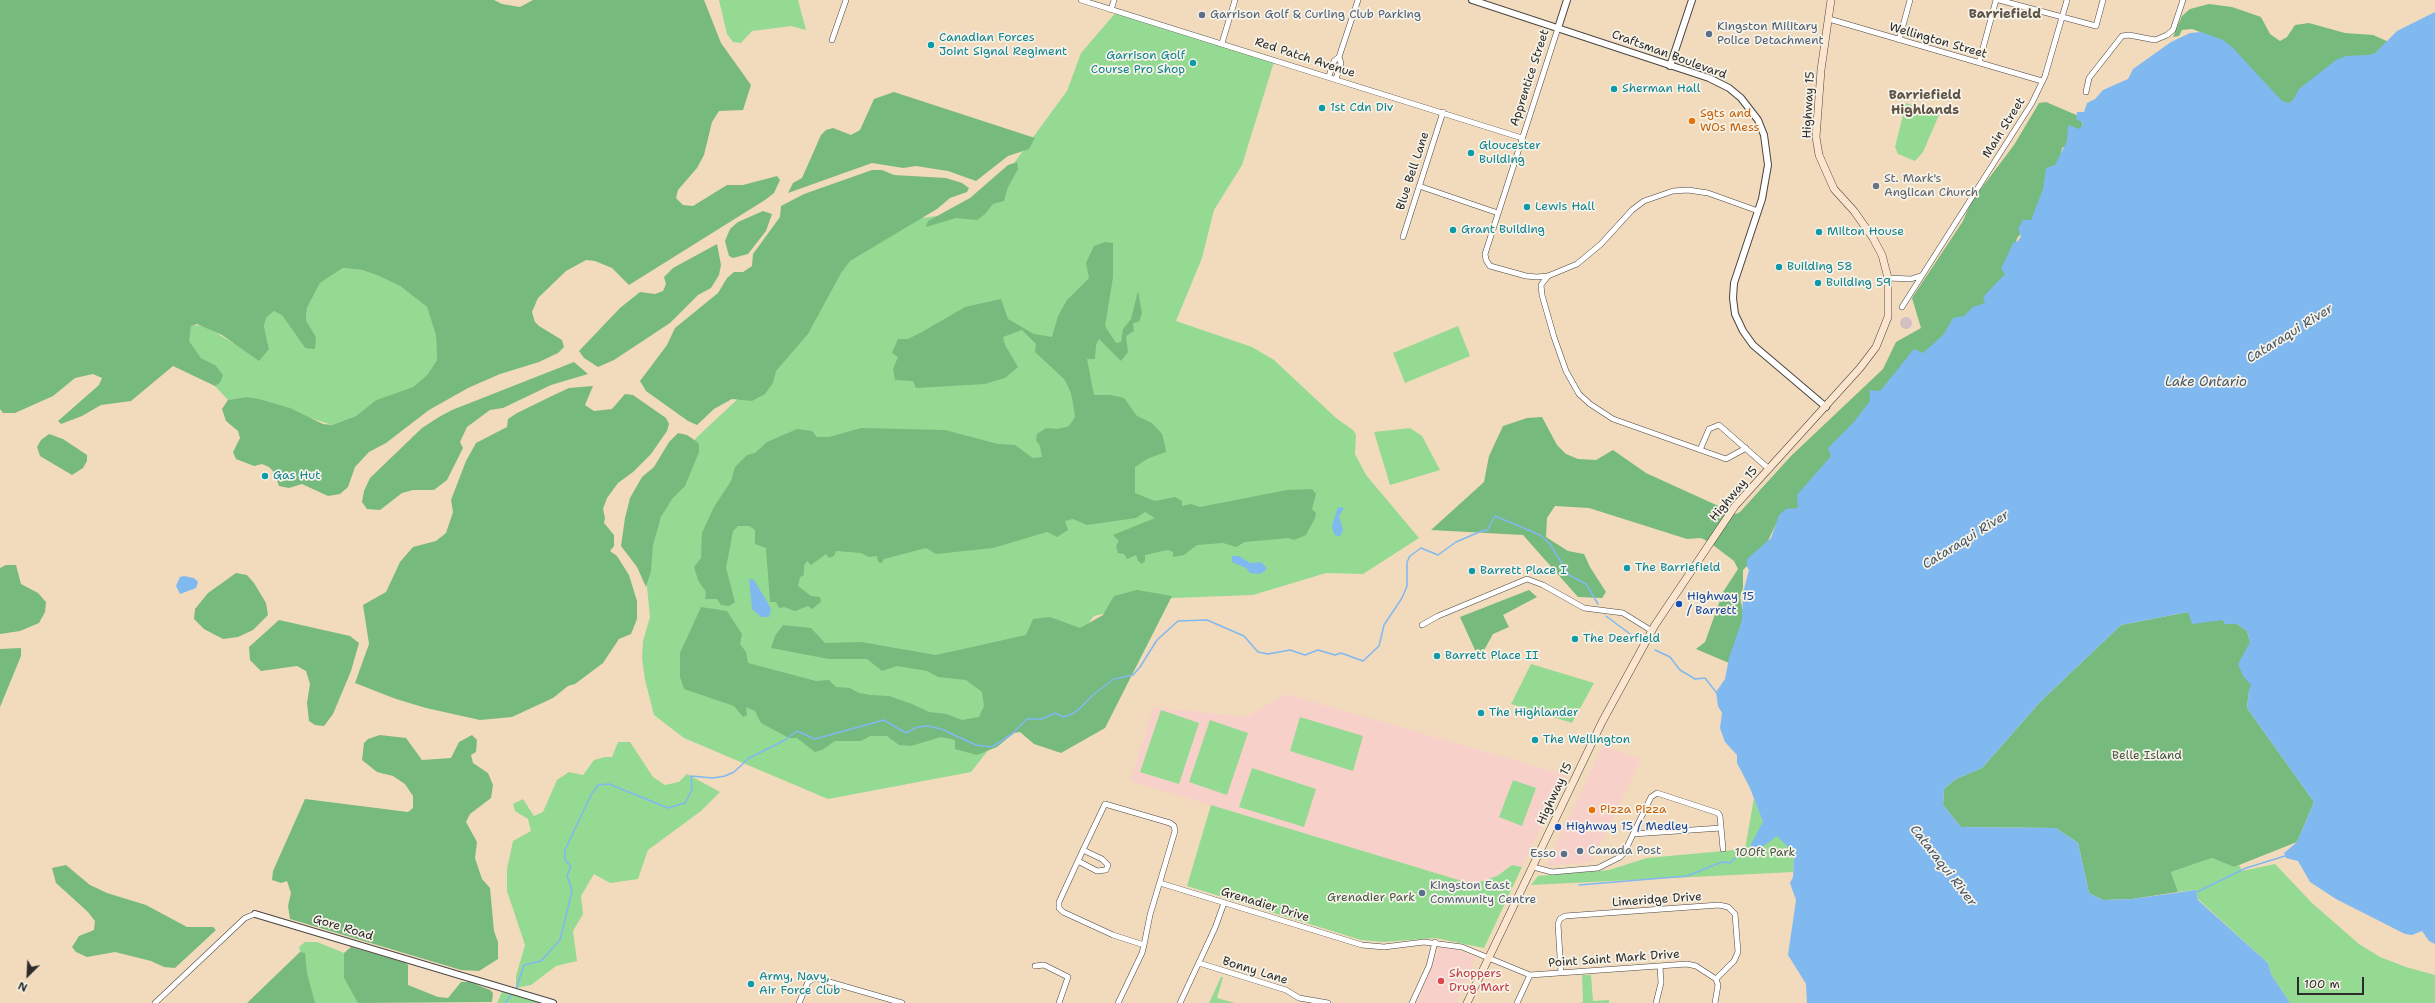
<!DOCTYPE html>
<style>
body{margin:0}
#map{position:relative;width:2435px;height:1003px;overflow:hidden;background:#f2dbbc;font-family:"Shantell Sans",sans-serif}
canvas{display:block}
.north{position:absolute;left:8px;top:955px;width:40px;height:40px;-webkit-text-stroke:3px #f7f3e8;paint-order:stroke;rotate:204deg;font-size:11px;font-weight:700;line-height:16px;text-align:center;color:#2b2b2b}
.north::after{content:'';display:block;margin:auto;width:14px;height:18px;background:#2b2b2b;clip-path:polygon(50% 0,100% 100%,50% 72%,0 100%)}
.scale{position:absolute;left:2297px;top:977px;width:67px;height:18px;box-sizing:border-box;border:2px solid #2b2b2b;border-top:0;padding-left:5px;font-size:12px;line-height:14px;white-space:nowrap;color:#2b2b2b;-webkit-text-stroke:3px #f7f3e8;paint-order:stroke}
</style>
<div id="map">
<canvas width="2435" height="1003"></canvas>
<div class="north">N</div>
<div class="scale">100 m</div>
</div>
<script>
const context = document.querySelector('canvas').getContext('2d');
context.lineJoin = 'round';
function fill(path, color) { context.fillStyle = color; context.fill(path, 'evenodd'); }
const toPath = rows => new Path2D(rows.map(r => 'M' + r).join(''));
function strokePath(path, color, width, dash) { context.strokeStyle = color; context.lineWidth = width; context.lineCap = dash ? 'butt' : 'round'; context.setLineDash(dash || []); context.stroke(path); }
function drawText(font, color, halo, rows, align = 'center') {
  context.font = font + ' "Shantell Sans",sans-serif'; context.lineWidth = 3.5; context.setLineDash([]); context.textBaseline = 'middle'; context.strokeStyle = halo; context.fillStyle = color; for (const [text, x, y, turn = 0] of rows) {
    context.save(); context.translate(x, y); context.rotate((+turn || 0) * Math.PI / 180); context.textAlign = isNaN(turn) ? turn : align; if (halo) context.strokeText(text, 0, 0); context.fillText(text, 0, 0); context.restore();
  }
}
fill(toPath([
 [1286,694,1566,775,1522,867,1517,865,1506,868,1497,876,1476,883,1462,881,1130,781,1154,707,1246,717],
 [1603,745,1641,759,1592,862,1546,866],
 [1440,947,1450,947,1476,957,1456,1003,1416,1003]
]), '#f7d1c9');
fill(toPath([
 '1900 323a6 6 0 1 1 12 0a6 6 0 1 1-12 0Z'
]), '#d2bfc1');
fill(toPath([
 [719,0,798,0,806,30,791,26,761,30,752,31,741,43,733,42,727,34],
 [1118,10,1274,62,1242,165,1214,210,1202,258,1176,321,1252,347,1274,360,1336,418,1353,430,1356,435,1355,454,1366,475,1419,538,1363,574,1326,573,1253,595,1173,598,1094,616,971,772,828,799,684,738,654,715,645,680,642,658,643,641,650,617,644,556,696,438,757,381,838,267,905,220,961,213,1006,174,1067,91,1081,53],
 [1906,103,1939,115,1923,152,1915,161,1898,154,1895,147],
 [343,268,362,270,379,276,400,286,427,307,436,336,437,360,427,375,413,387,376,400,356,416,332,425,246,397,228,400,215,386,220,383,215,365,201,358,188,341,191,325,205,326,233,343,269,349,264,326,266,318,274,311,282,314,305,348,316,337,306,320,307,308,320,283],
 [1458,326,1470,356,1405,383,1393,353],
 [1410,428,1422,436,1440,470,1390,485,1374,432],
 [1531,664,1594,683,1572,723,1511,704],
 [1161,710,1199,723,1179,784,1140,772],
 [1300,717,1363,736,1353,771,1290,751],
 [1210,720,1248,733,1227,795,1189,782],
 [618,742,630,742,653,777,665,785,679,782,687,774,720,792,701,811,648,850,638,879,610,883,594,874,581,896,583,914,573,931,577,961,556,966,531,985,516,988,516,976,525,945,507,891,507,869,513,841,531,831,528,819,515,811,513,804,523,799,534,816,543,812,557,780,569,772,583,775,594,760,605,757,612,757],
 [1252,768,1316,789,1304,827,1239,807],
 [1513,780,1536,788,1522,826,1499,817],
 [1754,798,1763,822,1788,833,1794,853,1793,872,1531,885,1538,876,1609,870,1647,858,1745,849],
 [1211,805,1462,881,1476,883,1497,876,1512,865,1522,867,1484,948,1435,938,1384,942,1361,940,1187,886],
 [2212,858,2234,867,2239,865,2242,871,2275,864,2312,903,2359,944,2380,957,2406,967,2435,975,2435,1003,2290,1003,2271,974,2268,963,2198,899,2196,890,2178,892,2171,872],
 [305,942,317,942,349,955,366,1003,306,1003,308,981,299,947],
 [1582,975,1591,975,1593,1001,1609,1000,1609,1003,1580,1003,1583,1002],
 [1221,977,1223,977,1217,998,1235,1003,1209,1003],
 [503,990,543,1003,497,1003]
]), '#94da93');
fill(toPath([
 [0,0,494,0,502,4,520,7,533,0,704,0,721,43,751,85,743,110,719,111,712,122,704,155,697,168,678,190,676,198,683,205,693,206,727,185,743,185,777,176,780,180,774,193,765,200,629,285,612,268,595,261,586,260,566,271,538,298,532,312,535,322,539,326,562,340,564,347,558,353,539,362,500,374,468,388,429,410,386,443,369,452,355,467,348,487,340,494,328,496,302,484,289,488,279,486,274,472,269,467,262,464,254,466,236,459,233,452,240,438,238,431,226,421,222,409,228,400,246,397,259,399,290,408,323,424,332,425,356,416,376,400,413,387,427,375,437,360,436,336,427,307,400,286,379,276,362,270,343,268,320,283,307,308,306,320,316,337,315,349,305,348,282,315,274,311,266,318,264,326,269,349,259,361,222,335,197,324,191,326,189,341,201,358,215,365,223,375,220,383,215,386,173,366,131,401,101,405,82,416,61,424,58,421,99,385,102,378,93,374,75,378,53,396,15,413,3,413,0,409],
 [2209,4,2232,7,2261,17,2270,34,2280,41,2287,37,2295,25,2309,23,2345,33,2373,35,2391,43,2295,106,2281,108,2213,37,2192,29,2182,30,2179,36,2173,37,2182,16,2190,9],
 [894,92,1035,138,1029,149,1008,156,976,181,948,171,916,166,903,168,872,163,788,193,793,183,802,178,821,135,826,130,833,128,851,135,860,130,874,99],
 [2046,102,2081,117,2085,136,2062,148,2057,173,2044,187,2040,213,2017,238,2007,285,1807,493,1795,512,1777,522,1764,549,1743,570,1743,588,1740,597,1743,612,1744,635,1729,663,1696,649,1705,642,1723,592,1738,569,1734,561,1709,542,1701,538,1687,539,1589,508,1555,506,1547,518,1546,537,1568,551,1584,554,1590,567,1606,592,1602,598,1578,597,1523,535,1431,530,1484,482,1489,456,1503,426,1527,418,1542,417,1557,445,1566,454,1578,459,1596,460,1613,450,1646,473,1736,514,1740,512,1791,456,1883,369,1896,342,1921,328,1912,298,1963,221,1971,202,2014,145,2039,103],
 [1017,162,1018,169,1008,187,1004,201,993,204,985,214,977,220,956,218,926,227,928,221,970,198,1008,165],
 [872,170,882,170,894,175,946,178,962,183,969,188,967,192,950,198,937,209,850,261,841,273,808,334,776,371,773,383,765,394,752,401,732,399,714,409,697,425,688,421,646,391,640,381,667,345,675,328,718,293,727,278,734,272,743,272,752,266,753,254,780,217,781,206,804,194],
 [763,211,772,214,766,231,748,254,733,258,729,256,725,241,730,229,738,222],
 [1105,242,1113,243,1113,277,1105,326,1116,343,1121,342,1123,329,1131,319,1138,291,1142,313,1139,322,1133,323,1134,331,1126,336,1128,352,1121,361,1099,339,1096,345,1095,359,1087,359,1094,395,1111,395,1124,398,1137,416,1152,423,1162,434,1165,445,1166,452,1149,458,1135,467,1135,493,1155,501,1175,497,1182,501,1182,506,1191,504,1200,507,1287,490,1312,489,1316,494,1312,509,1316,513,1315,518,1306,535,1294,540,1288,538,1245,542,1236,547,1223,543,1197,545,1184,555,1173,557,1173,552,1168,550,1145,555,1145,561,1142,564,1138,561,1136,555,1127,559,1124,554,1118,553,1116,546,1119,541,1113,535,1155,518,1145,512,1136,518,1087,525,1073,519,1065,521,1068,530,1057,537,1047,532,993,548,936,554,926,548,884,559,882,563,878,562,877,556,869,557,861,553,836,551,834,556,829,558,826,554,811,565,807,561,804,566,804,575,800,577,798,586,811,596,820,597,821,602,812,609,808,606,795,611,784,607,779,608,776,602,770,602,766,548,755,544,755,530,749,526,738,526,733,531,726,568,735,602,729,606,721,605,717,599,705,599,706,592,698,580,694,567,701,558,702,533,714,507,731,481,735,467,747,455,755,453,767,442,797,429,812,431,817,437,829,437,861,428,945,430,998,444,1015,445,1033,458,1042,457,1040,446,1036,440,1037,434,1046,428,1058,429,1069,426,1075,417,1073,404,1071,393,1065,380,1035,352,1036,344,1022,330,1003,337,1005,345,1018,367,1005,378,985,384,916,388,913,381,895,380,893,369,898,357,892,353,898,339,908,339,922,332,965,307,1001,299,1008,319,1034,334,1052,337,1058,316,1067,300,1089,278,1086,263,1094,246],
 [717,244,721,265,719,275,711,288,698,295,670,323,614,360,598,367,584,358,579,351,620,308,640,292,655,294,663,291,666,284,664,277,673,268],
 [574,362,588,374,551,385,503,408,490,410,467,427,460,442,463,448,447,480,434,490,413,490,402,493,380,510,367,509,362,502,364,491,370,478,422,428,439,417,452,410],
 [593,386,585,405,594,411,612,409,625,394,633,395,666,418,669,424,667,431,651,454,633,472,618,483,607,498,603,509,605,518,604,523,614,535,614,546,610,551,617,556,629,575,637,601,637,619,631,634,619,639,603,663,575,684,568,686,553,698,512,717,480,720,426,708,396,699,355,683,369,644,363,605,386,592,400,562,413,547,436,541,446,533,453,512,451,500,466,461,476,443,507,427,508,419,517,413,554,395,569,388],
 [678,433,687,435,696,441,699,444,699,452,685,486,672,499,661,517,653,545,651,571,646,587,637,567,621,546,625,518,630,498,642,477,654,467,669,442],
 [49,434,63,439,87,455,87,461,83,468,72,475,40,456,37,447,41,440],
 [6,565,16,565,21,584,38,593,46,602,45,612,39,623,20,631,0,634,0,568],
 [236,573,247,575,254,583,266,603,268,615,253,630,238,637,223,639,204,629,194,619,195,609,208,593],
 [1137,590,1172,596,1105,728,1061,753,1034,744,1020,732,1014,733,997,747,977,755,955,749,955,740,941,737,911,746,899,745,887,736,870,736,861,741,835,741,822,750,815,752,797,738,789,738,761,723,755,711,746,707,747,715,743,717,734,706,684,689,680,677,680,653,701,607,727,611,742,634,740,644,746,652,748,663,816,681,829,680,836,687,850,688,859,693,870,695,889,696,912,704,929,712,946,714,962,720,979,717,984,706,982,692,966,680,938,677,927,671,897,666,882,671,867,659,829,659,771,648,775,636,783,625,811,628,825,643,861,642,936,655,1026,635,1033,619,1050,617,1080,628,1103,615,1114,596],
 [1529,590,1537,597,1503,615,1509,627,1493,634,1482,654,1475,650,1460,617],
 [2188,612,2223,620,2225,624,2237,624,2247,631,2250,642,2252,685,2249,691,2247,708,2314,802,2297,842,2234,867,2212,858,2171,872,2178,892,2132,899,2103,900,2089,893,2078,843,2056,828,1961,827,1943,805,1944,789,1956,779,1982,768,2040,702,2121,625],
 [279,620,350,636,359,643,351,671,333,714,324,726,315,725,309,721,307,703,310,684,306,671,297,666,261,671,250,660,249,647],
 [21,648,21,656,0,707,0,649],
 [380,735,406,738,422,760,451,758,459,742,472,735,477,740,476,752,471,755,473,763,488,773,493,785,491,798,470,814,466,822,477,842,475,858,482,879,490,888,494,931,498,942,498,959,479,971,461,970,290,919,288,906,291,893,287,881,281,883,272,880,273,871,305,799,408,812,413,808,413,796,405,784,393,776,377,772,362,760,364,743,368,739],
 [66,865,90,885,107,893,146,905,187,927,213,927,216,930,175,968,164,967,151,961,115,952,87,957,76,952,72,947,79,936,94,930,95,921,88,912,56,883,52,868],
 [351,947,406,963,408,965,408,985,438,997,448,998,461,982,470,982,490,990,493,993,492,1002,358,1003,344,978,344,953],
 [300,952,305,953,307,973,315,1003,247,1003]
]), '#77ba7d');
fill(toPath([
 [2435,12,2435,944,2429,941,2422,931,2412,935,2405,934,2336,899,2310,882,2298,861,2286,858,2284,853,2297,842,2314,802,2247,708,2249,691,2251,685,2243,676,2238,664,2250,642,2247,631,2237,624,2225,624,2223,620,2192,624,2188,612,2121,625,2040,702,1982,768,1956,779,1944,789,1943,805,1961,827,2056,828,2078,843,2089,893,2103,900,2132,899,2196,890,2198,900,2268,963,2271,974,2290,1003,1807,1003,1806,984,1788,955,1796,900,1790,883,1793,877,1794,853,1777,836,1758,850,1754,851,1750,846,1763,822,1750,788,1737,763,1737,755,1725,742,1720,728,1722,713,1718,706,1716,692,1725,679,1729,658,1742,620,1743,593,1749,570,1747,567,1747,559,1771,538,1779,515,1786,509,1798,508,1797,495,1831,456,1828,448,1853,423,1870,401,1870,390,1880,391,1914,349,1923,353,1944,334,1953,318,1964,316,1973,307,1985,303,1983,297,2005,274,2001,269,2013,243,2018,241,2021,236,2018,229,2023,220,2031,220,2043,189,2046,168,2055,165,2067,141,2068,125,2080,129,2083,123,2076,119,2077,112,2084,112,2087,103,2095,99,2103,90,2128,79,2133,69,2171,42,2190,33,2201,32,2223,40,2232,47,2282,101,2289,103,2293,100,2299,89,2336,60,2346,56,2369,55,2375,53,2397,31],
 [1338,507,1344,508,1339,516,1343,530,1340,536,1337,536,1334,534,1332,526],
 [1232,556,1239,556,1250,563,1261,562,1266,567,1266,570,1260,574,1250,573,1246,568,1232,562],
 [184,576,194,578,198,582,196,588,180,594,176,586,180,577],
 [749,579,754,580,769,605,771,610,769,617,761,617,752,609]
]), '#80b8f0');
strokePath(toPath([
 [1606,616,1638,640],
 [1655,650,1670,657,1680,670,1695,679,1705,678,1716,692],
 [1579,885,1687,876,1722,862,1730,863,1740,853,1754,851],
 [2197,892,2246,868,2285,856],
 [516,989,524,965,541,961,560,940,572,891,567,875,571,866,565,860,565,850,591,795,598,785,609,784,668,808,685,803,692,790,691,776,713,778,725,776,734,772,749,758,785,740,797,731,815,739,884,720,906,733,917,727,928,726,941,729,976,745,992,747,1012,734,1027,719,1042,719,1055,713,1063,717,1070,715,1078,710,1093,695,1114,679,1133,675,1140,667,1157,640,1178,621,1207,620,1244,636,1258,652,1268,654,1290,650,1305,655,1318,650,1335,655,1341,653,1363,661,1379,646,1384,625,1402,598,1407,586,1407,562,1410,556,1421,548,1438,555,1456,542,1484,530,1487,531,1495,516,1540,535,1550,544,1569,575,1586,584,1598,604],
 [505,1003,511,995]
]), '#80b8f0', 1.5);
const minor = toPath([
 [1081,0,1522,138],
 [1999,0,2096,26,2103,0],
 [1111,10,1114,0],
 [1829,19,2042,81],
 [1558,28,1485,254,1486,260,1490,266,1526,276,1537,277,1548,276,1577,264,1601,244,1632,210,1644,201,1673,191,1688,190,1708,193,1758,211],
 [832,40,846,0],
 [1899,40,1910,0],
 [1222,43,1235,0],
 [1979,63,1996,0],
 [1329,76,1334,61,1339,57,1358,0],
 [1336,79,1341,63,1339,57],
 [2086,92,2089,78,2122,36,2129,35,2155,40,2167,35,2173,30,2183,0],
 [1419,186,1498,213],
 [1403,237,1443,112],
 [1548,276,1541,285,1542,295,1554,337,1566,371,1579,394,1590,404,1613,419,1726,459,1746,448],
 [1888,278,1911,279,1920,276],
 [1902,307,2032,103,2045,76,2067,0],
 [1700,450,1709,429,1719,425,1769,469],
 [1422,625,1438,616,1527,579,1543,585,1584,608,1623,613,1652,631],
 [1633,834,1721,828],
 [1078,861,1097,871,1106,870,1108,865,1102,859,1083,850],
 [1533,867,1552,872,1598,868,1620,857,1624,853,1651,797,1657,793,1718,813,1720,816,1723,849],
 [1160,883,1362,945,1384,947,1424,942,1462,947,1530,975,1687,964,1696,966,1716,979,1718,985,1715,1003],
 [1199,963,1286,990,1299,998,1328,1003],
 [1035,966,1044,965,1068,977,1059,1003],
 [1561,973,1558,924,1560,919,1565,916,1719,905,1728,907,1735,914,1738,952,1734,961,1716,979],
 [155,1003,245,918,255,914],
 [799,1003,808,982,813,979,819,979,902,1003],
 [1118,1003,1142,953,1144,945,1150,915,1175,831,1174,826,1170,823,1105,804,1083,850,1059,902,1059,908,1063,912,1113,935,1144,945],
 [1180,1003,1215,928,1224,903],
 [1412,1003,1429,966,1435,942],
 [1517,1003,1530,975],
 [1656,1003,1661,983,1660,966]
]);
const tertiary = toPath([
 [1472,0,1709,78,1729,88,1741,98,1758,120,1764,135,1768,165,1762,199,1734,283,1733,298,1735,314,1743,331,1753,345,1826,407],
 [1558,28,1567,0],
 [1670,66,1692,0],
 [255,914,553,1003]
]);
const secondary = toPath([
 [1467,1003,1602,722,1655,625,1735,506,1860,368,1876,347,1888,317,1888,278,1882,255,1873,238,1854,211,1834,189,1819,155,1816,137,1821,70,1831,0]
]);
strokePath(minor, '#494541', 6);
strokePath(tertiary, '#494541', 8);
strokePath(secondary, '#494541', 8);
strokePath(minor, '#fff', 5);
strokePath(tertiary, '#fff', 6);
strokePath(secondary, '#fce5cf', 7);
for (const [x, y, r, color] of [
 [1202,15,4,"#5c6f8a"],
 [1709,34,4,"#5c6f8a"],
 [931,45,4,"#0f9aa8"],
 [1193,63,4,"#0f9aa8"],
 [1614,89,4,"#0f9aa8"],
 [1322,108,4,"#0f9aa8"],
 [1692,121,4,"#e8710a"],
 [1471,153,4,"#0f9aa8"],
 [1876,186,4,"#6b7280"],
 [1527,207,4,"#0f9aa8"],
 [1453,230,4,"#0f9aa8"],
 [1819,232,4,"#0f9aa8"],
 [1779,267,4,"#0f9aa8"],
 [1818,283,4,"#0f9aa8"],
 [265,476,4,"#0f9aa8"],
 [1627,568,4,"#0f9aa8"],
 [1472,571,4,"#0f9aa8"],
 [1679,604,4,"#1a4fb4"],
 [1575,639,4,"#0f9aa8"],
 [1437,656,4,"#0f9aa8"],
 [1481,713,4,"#0f9aa8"],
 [1535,740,4,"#0f9aa8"],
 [1592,810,4,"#e8710a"],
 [1558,827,4,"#1a4fb4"],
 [1580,851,4,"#5c6f8a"],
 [1564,854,4,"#5c6f8a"],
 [1422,893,4,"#5c6f8a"],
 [1441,981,4,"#e0444e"],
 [751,984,4,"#0f9aa8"]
]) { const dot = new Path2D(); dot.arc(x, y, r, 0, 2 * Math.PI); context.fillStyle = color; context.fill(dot); strokePath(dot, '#f7f3e8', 1.5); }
drawText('12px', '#4e5e75', '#f7f3e8', [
 ["Garrison Golf & Curling Club Parking",1210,15],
 ["Kingston Military",1717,27],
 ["Police Detachment",1717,41],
 ["Canada Post",1588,851],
 ["Esso",1556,854,"right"],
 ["Kingston East",1430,886],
 ["Community Centre",1430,900]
], 'left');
drawText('12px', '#0d838f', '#f7f3e8', [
 ["Canadian Forces",939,38],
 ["Joint Signal Regiment",939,52],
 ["Garrison Golf",1185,56,"right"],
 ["Course Pro Shop",1185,70,"right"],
 ["Sherman Hall",1622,89],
 ["1st Cdn Div",1330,108],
 ["Gloucester",1479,146],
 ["Building",1479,160],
 ["Lewis Hall",1535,207],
 ["Grant Building",1461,230],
 ["Milton House",1827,232],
 ["Building 58",1787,267],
 ["Building 59",1826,283],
 ["Gas Hut",273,476],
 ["The Barriefield",1635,568],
 ["Barrett Place I",1480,571],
 ["The Deerfield",1583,639],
 ["Barrett Place II",1445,656],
 ["The Highlander",1489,713],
 ["The Wellington",1543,740],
 ["Army, Navy,",759,977],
 ["Air Force Club",759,991]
], 'left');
drawText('12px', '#2b2b2b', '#f7f3e8', [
 ["Wellington Street",1938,41,16],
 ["Craftsman Boulevard",1669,55,20],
 ["Red Patch Avenue",1305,58,18],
 ["Apprentice Street",1530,78,-72],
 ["Highway 15",1809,105,-87],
 ["Main Street",2004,128,-58],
 ["Blue Bell Lane",1413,171,-72],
 ["Highway 15",1734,494,-50],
 ["Highway 15",1555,794,-65],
 ["Limeridge Drive",1657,900,-4],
 ["Grenadier Drive",1265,905,17],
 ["Gore Road",343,928,17],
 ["Point Saint Mark Drive",1614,959,-4],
 ["Bonny Lane",1255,971,17]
]);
drawText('12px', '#c56008', '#f7f3e8', [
 ["Sgts and",1700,114],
 ["WOs Mess",1700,128],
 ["Pizza Pizza",1600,810]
], 'left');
drawText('12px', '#5b616d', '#f7f3e8', [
 ["St. Mark's",1884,179],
 ["Anglican Church",1884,193]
], 'left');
drawText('12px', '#164399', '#f7f3e8', [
 ["Highway 15",1687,597],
 ["/ Barrett",1687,611],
 ["Highway 15 / Medley",1566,827]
], 'left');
drawText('12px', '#455745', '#f7f3e8', [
 ["Belle Island",2147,756],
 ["100ft Park",1765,853],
 ["Grenadier Park",1371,898]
]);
drawText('12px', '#be3a42', '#f7f3e8', [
 ["Shoppers",1449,974],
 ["Drug Mart",1449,988]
], 'left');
drawText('bold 13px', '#5f5448', '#f7f3e8', [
 ["Barriefield",2005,15],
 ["Barriefield",1925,96],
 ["Highlands",1925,111]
]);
drawText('italic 13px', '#456', '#f7f3e8', [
 ["Cataraqui River",2290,334,-32],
 ["Lake Ontario",2206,383],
 ["Cataraqui River",1966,540,-32],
 ["Cataraqui River",1943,866,52]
]);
</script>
